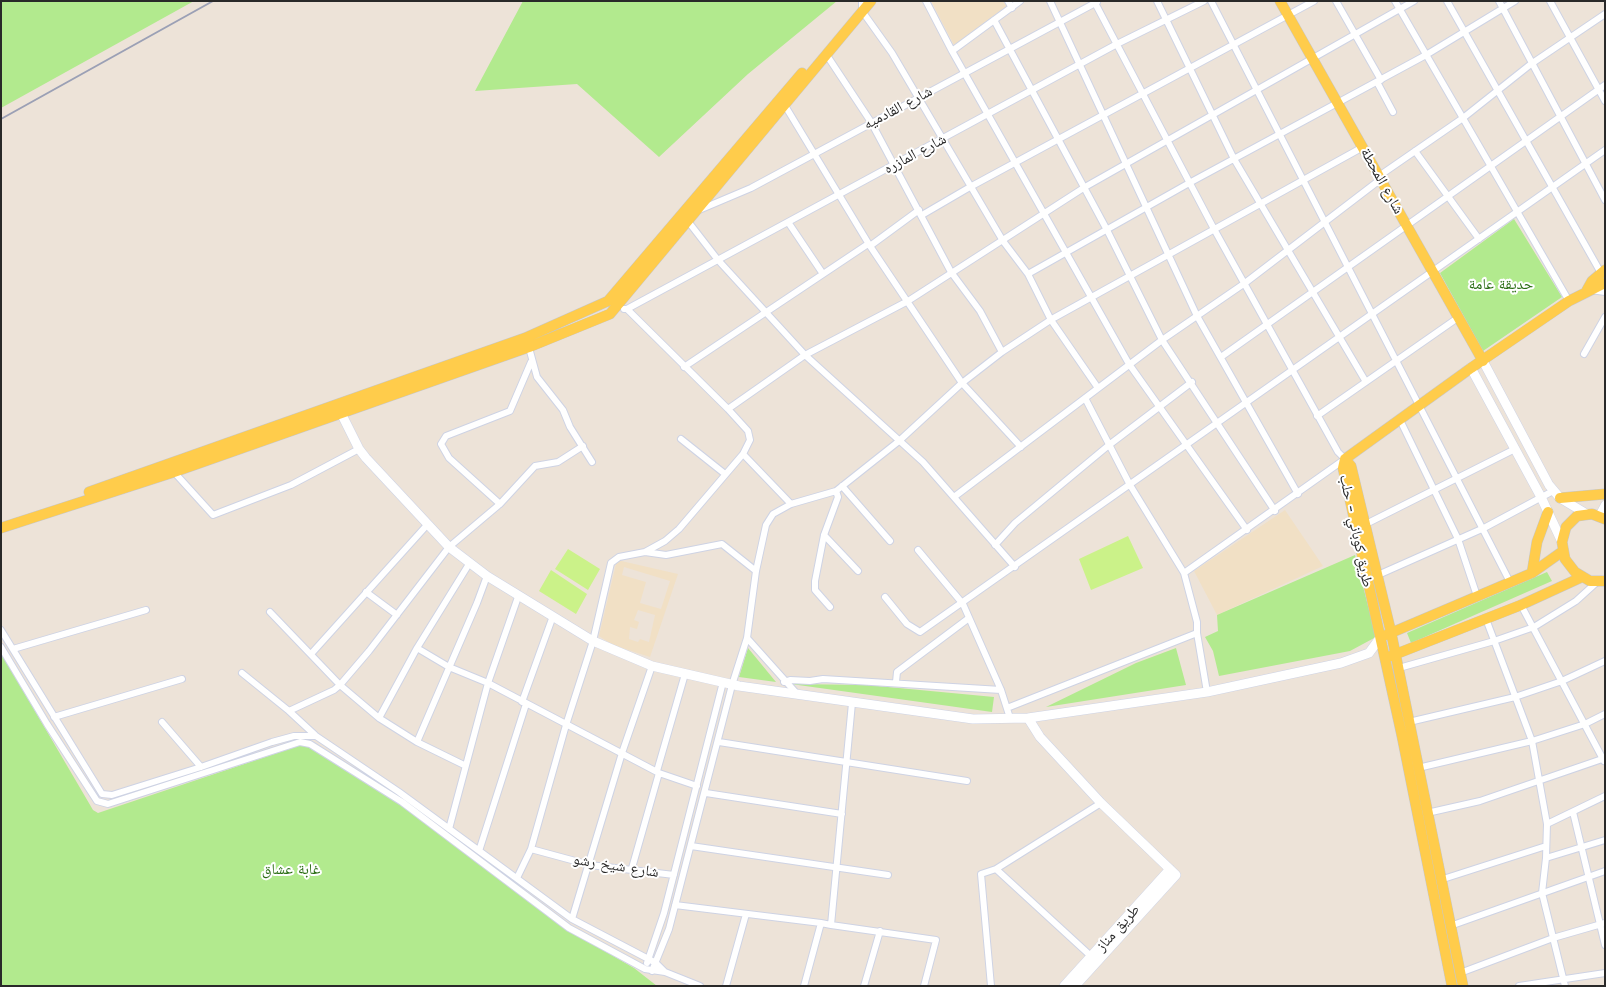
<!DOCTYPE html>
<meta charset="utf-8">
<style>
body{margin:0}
#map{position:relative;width:1606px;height:987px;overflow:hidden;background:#ede3d8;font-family:"Work Sans",sans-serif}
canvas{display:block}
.frame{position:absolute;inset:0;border:2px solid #292929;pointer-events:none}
</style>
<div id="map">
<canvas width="1606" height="987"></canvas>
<div class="frame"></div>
</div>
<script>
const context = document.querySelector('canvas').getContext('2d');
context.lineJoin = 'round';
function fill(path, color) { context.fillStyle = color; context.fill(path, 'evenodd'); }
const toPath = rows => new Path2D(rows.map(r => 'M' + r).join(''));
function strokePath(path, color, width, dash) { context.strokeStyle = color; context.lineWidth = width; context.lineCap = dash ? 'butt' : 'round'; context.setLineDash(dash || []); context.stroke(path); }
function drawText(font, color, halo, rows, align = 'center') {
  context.font = font + ' "Work Sans","Noto Naskh Arabic",sans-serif'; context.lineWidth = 4; context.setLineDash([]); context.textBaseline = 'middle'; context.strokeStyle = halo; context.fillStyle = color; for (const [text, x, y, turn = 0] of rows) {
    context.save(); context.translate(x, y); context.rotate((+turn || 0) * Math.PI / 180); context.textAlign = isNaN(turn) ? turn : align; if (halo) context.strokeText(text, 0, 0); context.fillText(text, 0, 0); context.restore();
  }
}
fill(toPath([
 [931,1,1003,1,1008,8,954,45],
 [1285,510,1323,566,1217,615,1194,571],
 [617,560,678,574,650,657,613,645,599,636],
 [624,567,670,581,661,609,640,603,646,582,622,575],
 [638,610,655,615,649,642,640,639,638,642,629,639,630,627,637,629,639,622,634,620]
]), '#f1e0c5');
fill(toPath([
 [1,1,194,1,1,108],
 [523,1,837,1,748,74,659,157,577,84,475,91],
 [1514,219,1562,297,1483,351,1440,273],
 [1355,555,1376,637,1350,651,1219,676,1213,651,1205,637,1218,631,1217,615],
 [1547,572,1552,581,1411,643,1407,633],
 [748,648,776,682,739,677],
 [1176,648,1186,685,1046,707,1136,663],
 [1,653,93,810,98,813,307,743,394,798,568,930,634,968,657,986,1,986],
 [791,684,867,685,994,697,992,712]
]), '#b2ea8e');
fill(toPath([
 [1128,536,1143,568,1091,590,1079,559],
 [568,549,600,569,588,590,555,569],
 [551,570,587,594,576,614,539,591]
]), '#cbf289');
const minor = toPath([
 [862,1,862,11,892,53,1003,241,1028,274,1051,320,1098,388],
 [926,1,952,51,1129,364,1247,530],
 [1008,1,1012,8],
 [1050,1,1197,316,1298,494],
 [1094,1,1214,229,1338,452,1345,459,1184,573],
 [1157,1,1234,159,1366,382],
 [1211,1,1510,582],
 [1336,1,1381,80],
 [1395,1,1569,301],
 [1447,1,1601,273],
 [1499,1,1605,200],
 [1550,1,1605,101],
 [994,20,1107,230,1162,340,1275,511],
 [952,51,1020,1],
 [826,54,871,122,951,272,980,311,1002,352],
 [1377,82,1393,112],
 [784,104,870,246,962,383,1021,447],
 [1415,151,1479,239],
 [1379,176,1463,118,1531,64,1605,14],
 [699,210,751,188,1097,2],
 [922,215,970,187,1314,1],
 [687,220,718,260,805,355,923,462,1015,567],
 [788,222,823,274],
 [870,246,919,210],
 [1028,274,1191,182,1426,55,1515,1],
 [1591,290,1605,292],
 [624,309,627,309,728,409,748,431,750,440,743,454,791,504],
 [627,309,1117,44,1204,1],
 [528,344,537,377,563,410,570,427,592,462],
 [1584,354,1605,317],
 [1221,357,1605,85],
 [684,367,868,244],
 [728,409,805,355,908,301,1085,187,1414,1],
 [1317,416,1459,317],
 [1400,420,1458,539,1477,596],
 [681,439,725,474],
 [174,472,213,515,291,485,359,449],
 [842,486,890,541],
 [954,497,1162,340,1245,283,1381,179],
 [500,504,449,458,441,444,446,436,510,411,531,362],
 [1366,524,1515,449],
 [824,535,858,571],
 [995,545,1015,523,1109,445,1192,382],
 [918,550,963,604,1001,690,1010,718],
 [645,552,666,555,722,544,756,571],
 [1378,575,1484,528,1553,491],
 [366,592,397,615],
 [885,597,907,624,920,632,1605,150],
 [1521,605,1604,761],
 [830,607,815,590,815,581,824,535,838,497,836,491],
 [270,612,340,685,379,718,417,742,464,765],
 [1486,619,1532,741,1547,824,1546,858,1542,893,1565,986],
 [1,630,102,794,112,795,201,767,272,742,294,736,316,736,399,792,572,919,656,963,665,972],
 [1197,633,1207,692],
 [747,638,798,695],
 [1,647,47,724,97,801,108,804,300,742,310,744,402,802,569,928,645,969,665,972,700,986],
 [417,648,469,564],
 [13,649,146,610],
 [311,654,427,525],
 [1399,668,1494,641,1534,627,1576,601,1597,582],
 [242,673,289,711],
 [784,682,790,680,810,681,823,679,1001,690],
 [896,682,897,672,969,618],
 [522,702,553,616],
 [1007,708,1197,633,1197,622,1184,573,1130,485,1085,398],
 [54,717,182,679],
 [379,718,417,648,449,667,488,683,659,773,697,786],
 [162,722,201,767],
 [1409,722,1515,697,1562,681,1605,661],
 [315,735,289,711,334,690,340,685,369,651,449,547,500,504,535,466,558,462,583,446],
 [417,742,477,603,487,576],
 [719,742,967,781],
 [1418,768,1532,741,1585,724,1605,714],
 [657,771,685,674],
 [706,793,842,814],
 [1573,812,1605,945],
 [1427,813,1480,801,1605,758],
 [1547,824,1605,796],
 [449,829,488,683,518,597],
 [691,846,888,875],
 [531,849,590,865,674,875],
 [479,851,526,704],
 [1546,858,1605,840],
 [632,868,659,773],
 [517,878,531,849,566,725,593,641,611,563,619,557,645,552,665,541,679,529,743,454],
 [1440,880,1546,846],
 [675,905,821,923],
 [572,919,622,753,652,666],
 [831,925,936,940,924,986],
 [1450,926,1605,871],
 [1093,958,996,869,1101,803],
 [647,963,664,913,723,682],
 [652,971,669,929,732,685,747,638,756,571,766,525,773,514,791,504,836,491,899,441,962,383,1002,352,1052,319,1363,147],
 [1460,973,1553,938,1605,923],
 [726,986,746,914],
 [804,986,821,923,831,925,852,703],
 [864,986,880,931],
 [991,986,981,874,996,869],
 [1519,986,1605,973]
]);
const tertiary = toPath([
 [1599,516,1605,505]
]);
const secondary = toPath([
 [1483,361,1549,485,1560,498,1585,513],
 [1471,368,1541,497,1562,542],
 [338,407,359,449,366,458,449,547,487,576,593,641,652,666,739,686,973,719,1028,718,1207,692,1341,663,1369,653,1380,638],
 [1028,718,1040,737,1101,803,1176,875,1075,986],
 [1064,986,1170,869]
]);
const primary = toPath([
 [1280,1,1483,361],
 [1587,290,1592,281,1605,270],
 [1345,459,1351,466,1391,632,1463,986],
 [1345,459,1343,468,1402,736,1452,986],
 [1345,459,1471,368,1569,301,1605,283],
 [89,492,525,338,608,301,802,73],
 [1560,498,1605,494],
 [1605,519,1592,514,1577,516,1566,527,1562,542,1565,559,1575,572,1590,581,1605,581],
 [1,528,174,472,529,347,610,314,871,1],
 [1532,573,1537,542,1548,512],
 [1386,635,1532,573,1563,551],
 [1391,656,1521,605,1582,577]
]);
strokePath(minor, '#ced3e4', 8);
strokePath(tertiary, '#ced3e4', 9);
strokePath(secondary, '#ced3e4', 10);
strokePath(primary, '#c7c7c7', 11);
strokePath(minor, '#fff', 6);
strokePath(tertiary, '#fff', 8);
strokePath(secondary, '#fff', 9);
strokePath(primary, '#ffcc4b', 10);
strokePath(toPath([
 [1,119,213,1]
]), '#9ba0b5', 2);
drawText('15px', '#292929', '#fff', [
 ["شارع القادميه",898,108,-28],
 ["شارع المازره",915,154,-28],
 ["شارع المحطة",1382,181,61],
 ["طريق كوباني - حلب",1356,531,78],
 ["شارع شيخ رشو",616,866,9],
 ["طريق مناز",1118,928,-48]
]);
drawText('15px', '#296c12', '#fff', [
 ["حديقة عامة",1501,285],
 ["غابة عشاق",291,870]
]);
</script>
